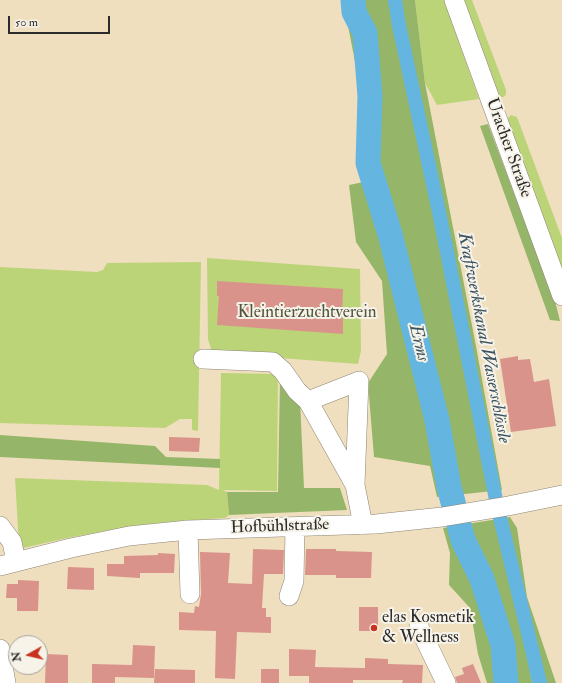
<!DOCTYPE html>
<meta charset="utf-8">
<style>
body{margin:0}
#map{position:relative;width:562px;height:683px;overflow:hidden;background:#efdfbf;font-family:"IM FELL Double Pica",serif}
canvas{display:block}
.north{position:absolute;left:8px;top:635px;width:40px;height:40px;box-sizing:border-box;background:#f7f3e8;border:1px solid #a5a39c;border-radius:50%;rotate:262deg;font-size:11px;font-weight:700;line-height:16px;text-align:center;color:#2b2b2b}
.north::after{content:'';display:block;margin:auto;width:14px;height:18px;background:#c8321e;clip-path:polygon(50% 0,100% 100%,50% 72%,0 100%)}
.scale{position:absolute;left:8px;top:16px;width:102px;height:18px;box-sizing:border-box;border:2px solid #2b2b2b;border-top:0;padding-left:5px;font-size:12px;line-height:14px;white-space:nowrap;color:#2b2b2b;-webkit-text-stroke:3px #f7f3e8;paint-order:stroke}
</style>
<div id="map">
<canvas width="562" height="683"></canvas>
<div class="north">N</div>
<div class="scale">50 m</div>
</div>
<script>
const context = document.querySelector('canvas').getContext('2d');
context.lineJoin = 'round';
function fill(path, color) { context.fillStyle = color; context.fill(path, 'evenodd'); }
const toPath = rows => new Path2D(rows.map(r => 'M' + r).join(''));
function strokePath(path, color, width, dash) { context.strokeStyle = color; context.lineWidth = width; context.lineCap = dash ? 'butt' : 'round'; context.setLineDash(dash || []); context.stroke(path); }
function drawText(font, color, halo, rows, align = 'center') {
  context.font = font + ' "IM FELL Double Pica",serif'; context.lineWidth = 4; context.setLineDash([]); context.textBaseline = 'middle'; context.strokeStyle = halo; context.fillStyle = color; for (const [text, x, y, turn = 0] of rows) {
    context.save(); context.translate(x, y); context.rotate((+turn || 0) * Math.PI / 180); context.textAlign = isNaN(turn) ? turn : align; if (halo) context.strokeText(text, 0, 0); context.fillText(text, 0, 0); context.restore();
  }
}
fill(toPath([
 [415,0,444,0,479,99,437,105,425,83],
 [460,0,472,0,506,90,506,94,504,97,501,97,498,94],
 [511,115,517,117,562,238,562,273,508,127,508,118],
 [207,258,360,269,361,351,358,364,216,353,211,349,208,339],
 [201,262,198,431,192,430,192,419,180,419,165,428,0,423,0,267,97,272,103,270,107,263],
 [221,373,278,374,277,491,223,490,227,492,229,515,225,518,177,521,132,526,67,538,23,548,19,545,15,478,207,485,219,490]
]), '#bcd478');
fill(toPath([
 [343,0,415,0,425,83,476,346,502,490,437,497,430,466,374,457,368,383,387,354,382,281,356,242,349,185,368,181,364,108],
 [488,124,556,305,560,321,550,320,480,126],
 [280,377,300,400,304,488,340,488,347,510,229,515,227,492,278,492],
 [0,435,155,446,166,457,220,459,220,468,0,457],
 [510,517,517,528,527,597,556,683,545,683,538,654,527,654,532,683,487,683,478,654,470,608,449,585,450,553,443,528]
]), '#95b668');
fill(toPath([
 [526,654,539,654,545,683,532,683]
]), '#64b5df');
strokePath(toPath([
 [395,0,399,25,440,217,497,505,540,683]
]), '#64b5df', 14);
strokePath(toPath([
 [353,0,354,12,365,33,370,96,368,163,390,234,437,420,449,487,463,540,482,579,503,645,506,683]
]), '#64b5df', 25);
fill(toPath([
 [217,281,343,289,342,318,343,319,343,334,217,325,219,296,217,296],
 [518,356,518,360,530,359,534,382,549,379,556,426,511,432,500,359],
 [169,437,200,438,199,452,169,451],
 [253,549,284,550,283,574,264,574,262,608,266,608,266,617,271,617,271,633,237,632,235,679,215,678,216,631,179,630,179,612,194,613,195,606,199,607,201,594,200,552,230,553,228,583,252,584],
 [306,549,336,549,336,551,372,552,371,578,336,578,336,575,305,575],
 [158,553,175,554,174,573,140,573,140,578,107,576,107,564,124,564,124,556,158,555],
 [68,567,94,568,94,590,67,589],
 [18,580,39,581,38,611,17,611,17,598,6,598,7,584,18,584],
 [359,607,378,607,378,631,359,631],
 [133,645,155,646,154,678,115,677,115,683,92,683,92,664,132,665],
 [289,649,316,650,315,667,365,668,365,658,388,659,388,664,423,665,422,683,402,683,403,680,353,680,353,683,309,683,309,676,289,676],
 [46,654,68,655,68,683,45,683],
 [473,664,481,683,457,683,455,677,464,674,462,668],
 [155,669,195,670,195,683,154,683],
 [261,669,279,669,279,683,261,683]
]), '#d9938a');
const minor = toPath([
 [454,0,562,296],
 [203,359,273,362,283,371,297,391,308,401],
 [355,485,359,381,308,401,355,485,363,525],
 [0,526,12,542,16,562],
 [188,530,190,594],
 [0,566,71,548,129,536,188,530,376,524,442,517,508,506,562,495],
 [289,596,294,581,295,527],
 [419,627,446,683],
 [0,649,6,683]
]);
strokePath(minor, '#8d8575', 20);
strokePath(minor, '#fff', 19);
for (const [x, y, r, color] of [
 [374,628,4,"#c8321e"]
]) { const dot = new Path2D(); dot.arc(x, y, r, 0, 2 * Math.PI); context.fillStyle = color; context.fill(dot); strokePath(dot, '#f7f3e8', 1.5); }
drawText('17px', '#2b2b2b', '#f7f3e8', [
 ["Uracher Straße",508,148,70],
 ["Hofbühlstraße",280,527,-2]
]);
drawText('17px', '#4f553e', '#f7f3e8', [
 ["Kleintierzuchtverein",307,313]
]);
drawText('17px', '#2b2b2b', '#f7f3e8', [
 ["elas Kosmetik",382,618],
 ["& Wellness",382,638]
], 'left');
drawText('italic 18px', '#3c5461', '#f7f3e8', [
 ["Kraftwerkskanal Wasserschlössle",483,338,79],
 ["Erms",418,343,76]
]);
</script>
